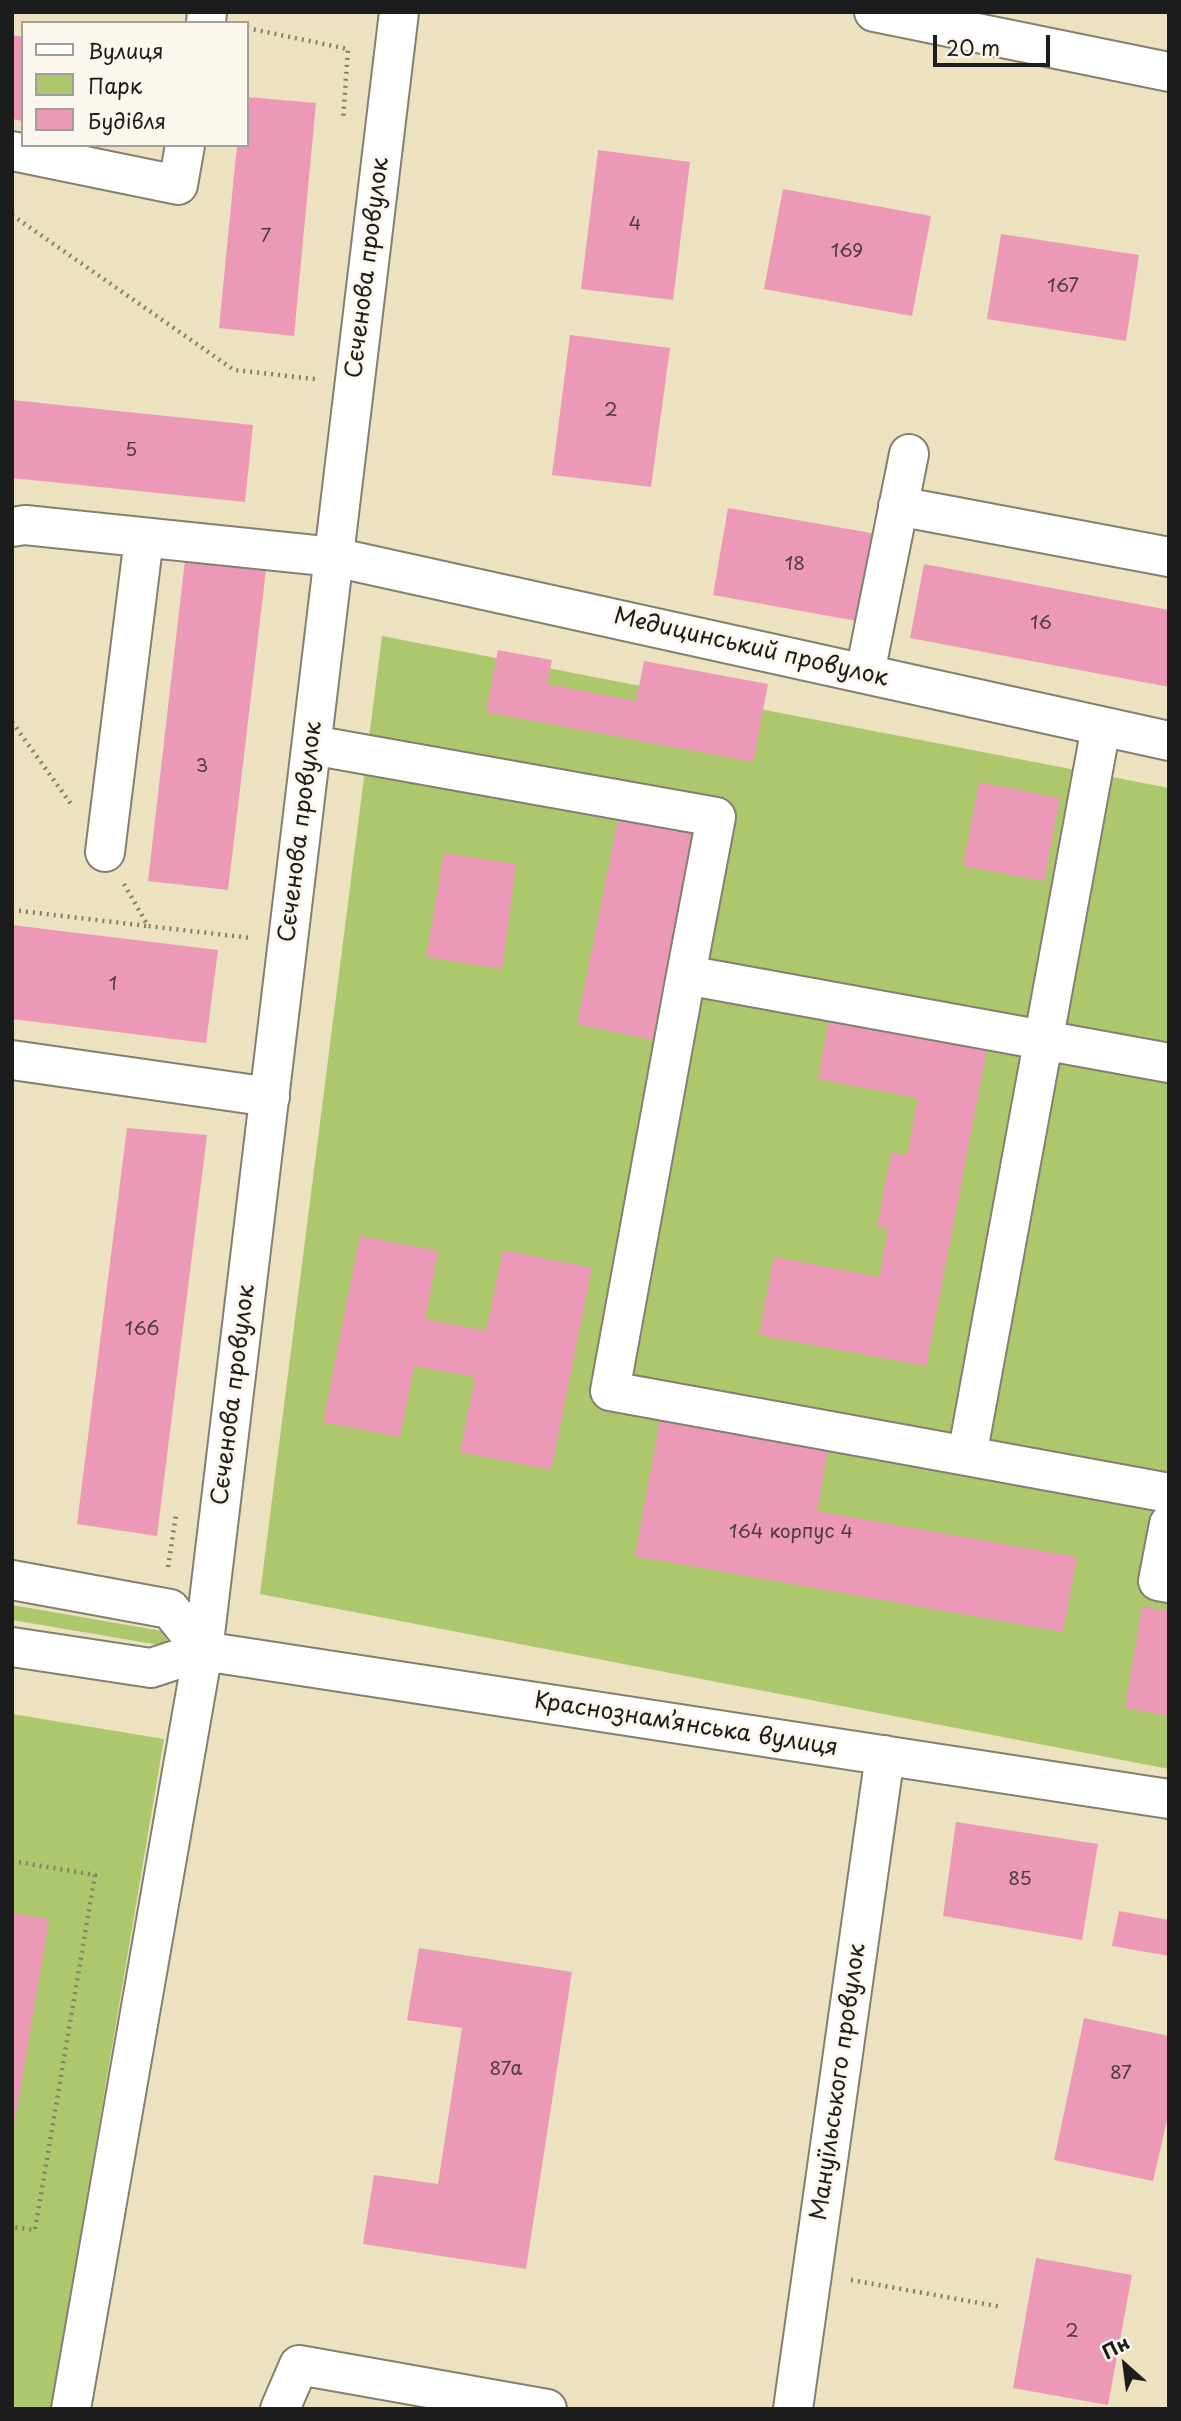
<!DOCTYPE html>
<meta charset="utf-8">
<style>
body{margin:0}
#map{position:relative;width:1181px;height:2421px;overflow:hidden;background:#ece2c0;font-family:"Playpen Sans",sans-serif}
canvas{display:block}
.frame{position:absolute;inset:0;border:14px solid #1c1c1c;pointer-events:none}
.legend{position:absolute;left:21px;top:21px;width:228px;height:126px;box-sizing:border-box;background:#fbf7ec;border:2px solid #a29f99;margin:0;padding:9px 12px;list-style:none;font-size:21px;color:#1c1c1c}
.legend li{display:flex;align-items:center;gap:14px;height:35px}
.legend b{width:35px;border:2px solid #a29f99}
.north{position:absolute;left:1090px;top:2330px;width:70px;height:70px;-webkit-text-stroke:5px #fbf7ec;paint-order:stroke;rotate:332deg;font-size:19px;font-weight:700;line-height:28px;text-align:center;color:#1c1c1c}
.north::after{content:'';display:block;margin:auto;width:24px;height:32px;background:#1c1c1c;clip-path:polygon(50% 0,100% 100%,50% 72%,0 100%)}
.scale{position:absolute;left:933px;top:35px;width:117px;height:32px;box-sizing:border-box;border:4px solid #1c1c1c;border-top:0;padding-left:9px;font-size:21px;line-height:24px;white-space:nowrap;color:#1c1c1c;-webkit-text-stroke:5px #fbf7ec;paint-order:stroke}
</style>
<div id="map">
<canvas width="1181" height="2421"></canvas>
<div class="frame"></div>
<ul class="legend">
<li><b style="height:9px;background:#fff"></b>Вулиця</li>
<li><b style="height:19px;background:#adc76c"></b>Парк</li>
<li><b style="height:19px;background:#ec99b7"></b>Будівля</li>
</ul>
<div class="north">Пн</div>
<div class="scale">20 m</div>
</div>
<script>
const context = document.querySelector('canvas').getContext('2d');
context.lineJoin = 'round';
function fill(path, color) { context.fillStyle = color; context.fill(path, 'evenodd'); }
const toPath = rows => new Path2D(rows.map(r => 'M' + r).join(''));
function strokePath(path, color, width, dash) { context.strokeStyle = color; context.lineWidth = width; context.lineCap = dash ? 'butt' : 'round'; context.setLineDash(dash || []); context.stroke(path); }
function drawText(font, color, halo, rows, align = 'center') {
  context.font = font + ' "Playpen Sans",sans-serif'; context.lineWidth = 6; context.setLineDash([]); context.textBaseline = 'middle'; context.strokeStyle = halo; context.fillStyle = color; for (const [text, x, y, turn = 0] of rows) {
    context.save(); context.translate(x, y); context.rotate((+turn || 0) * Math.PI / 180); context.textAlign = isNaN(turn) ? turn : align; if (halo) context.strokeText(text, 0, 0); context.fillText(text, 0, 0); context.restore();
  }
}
fill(toPath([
 [382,636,1169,788,1169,1769,260,1594],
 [12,1605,168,1632,165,1646,12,1620],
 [12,1714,164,1739,51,2409,12,2409]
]), '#adc76c');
fill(toPath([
 [12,35,23,37,23,121,12,119],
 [247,97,316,103,294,336,219,328,237,145,247,145],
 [598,150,690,162,673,300,581,289],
 [783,189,931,216,912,316,764,289],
 [1001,234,1139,255,1126,341,987,319],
 [570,335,670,348,651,487,552,475],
 [12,400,253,425,245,502,12,478],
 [728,508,877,534,862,622,713,595],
 [185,560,266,570,228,890,148,881],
 [924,564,1169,610,1169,687,910,638],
 [498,650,552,660,547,684,636,701,644,661,768,684,753,762,486,712],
 [979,782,1060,798,1044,881,963,866],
 [618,819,694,833,653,1040,577,1024],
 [444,853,516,864,502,969,426,957],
 [12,925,218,950,206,1043,12,1019],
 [831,1009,989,1039,926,1366,759,1335,774,1257,879,1277,888,1229,877,1227,891,1152,907,1155,918,1098,818,1079],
 [127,1128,207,1135,157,1536,77,1524],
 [360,1236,438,1251,425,1319,486,1331,503,1250,592,1268,551,1470,460,1452,475,1378,460,1374,414,1366,400,1437,323,1422],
 [660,1419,828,1449,817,1511,1077,1557,1063,1632,635,1556],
 [1142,1607,1169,1611,1169,1716,1125,1708],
 [956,1822,1098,1844,1082,1940,943,1916],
 [1119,1911,1169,1920,1169,1956,1112,1946],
 [12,1913,49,1919,14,2126,12,2126],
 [419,1948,572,1972,526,2269,363,2244,374,2175,438,2184,462,2028,407,2020],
 [1084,2018,1169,2036,1169,2112,1153,2181,1054,2160],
 [1036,2258,1132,2275,1108,2405,1013,2388]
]), '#ec99b7');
const minor = toPath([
 [874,12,1169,72],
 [206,23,207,12],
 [12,151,178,185,185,145],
 [898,506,1169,557],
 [12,527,25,525,334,557,1169,741],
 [865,673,909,454],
 [1101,727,967,1456,1169,1493],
 [312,745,716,817,686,975,1169,1063],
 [105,852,144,538],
 [686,975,610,1391,967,1456],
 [12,1060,270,1097],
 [1169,1524,1158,1581,1169,1583],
 [12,1580,170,1609,203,1651],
 [12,1647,151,1668,203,1651,1169,1799],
 [71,2409,203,1651,399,12],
 [280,2409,299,2365,547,2409],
 [793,2409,885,1755]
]);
strokePath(minor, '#847f6e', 42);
strokePath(toPath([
 [247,28,348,49,343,120],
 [12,215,234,370,315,379],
 [12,722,71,804],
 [124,884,148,926,251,938],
 [12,910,147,926],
 [168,1567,176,1515],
 [12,1861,95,1875,35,2230,12,2227],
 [851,2280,1002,2307]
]), '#847f6e', 4.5, [2, 5]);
strokePath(minor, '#fff', 38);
drawText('19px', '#503b43', null, [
 ["4",635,225],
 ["7",266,237],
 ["169",847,252],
 ["167",1063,287],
 ["2",611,411],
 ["5",131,451],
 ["18",795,565],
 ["16",1041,624],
 ["3",202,767],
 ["1",113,985],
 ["166",142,1330],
 ["164 корпус 4",791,1533],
 ["85",1020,1880],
 ["87а",506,2070],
 ["87",1121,2074],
 ["2",1072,2332]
]);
drawText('23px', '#1c1c1c', '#fbf7ec', [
 ["Сєченова провулок",368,268,-83],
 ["Медицинський провулок",751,648,13],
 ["Сєченова провулок",301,832,-83],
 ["Сєченова провулок",234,1395,-83],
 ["Краснознамʼянська вулиця",686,1725,9],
 ["Мануїльського провулок",839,2082,-82]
]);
</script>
